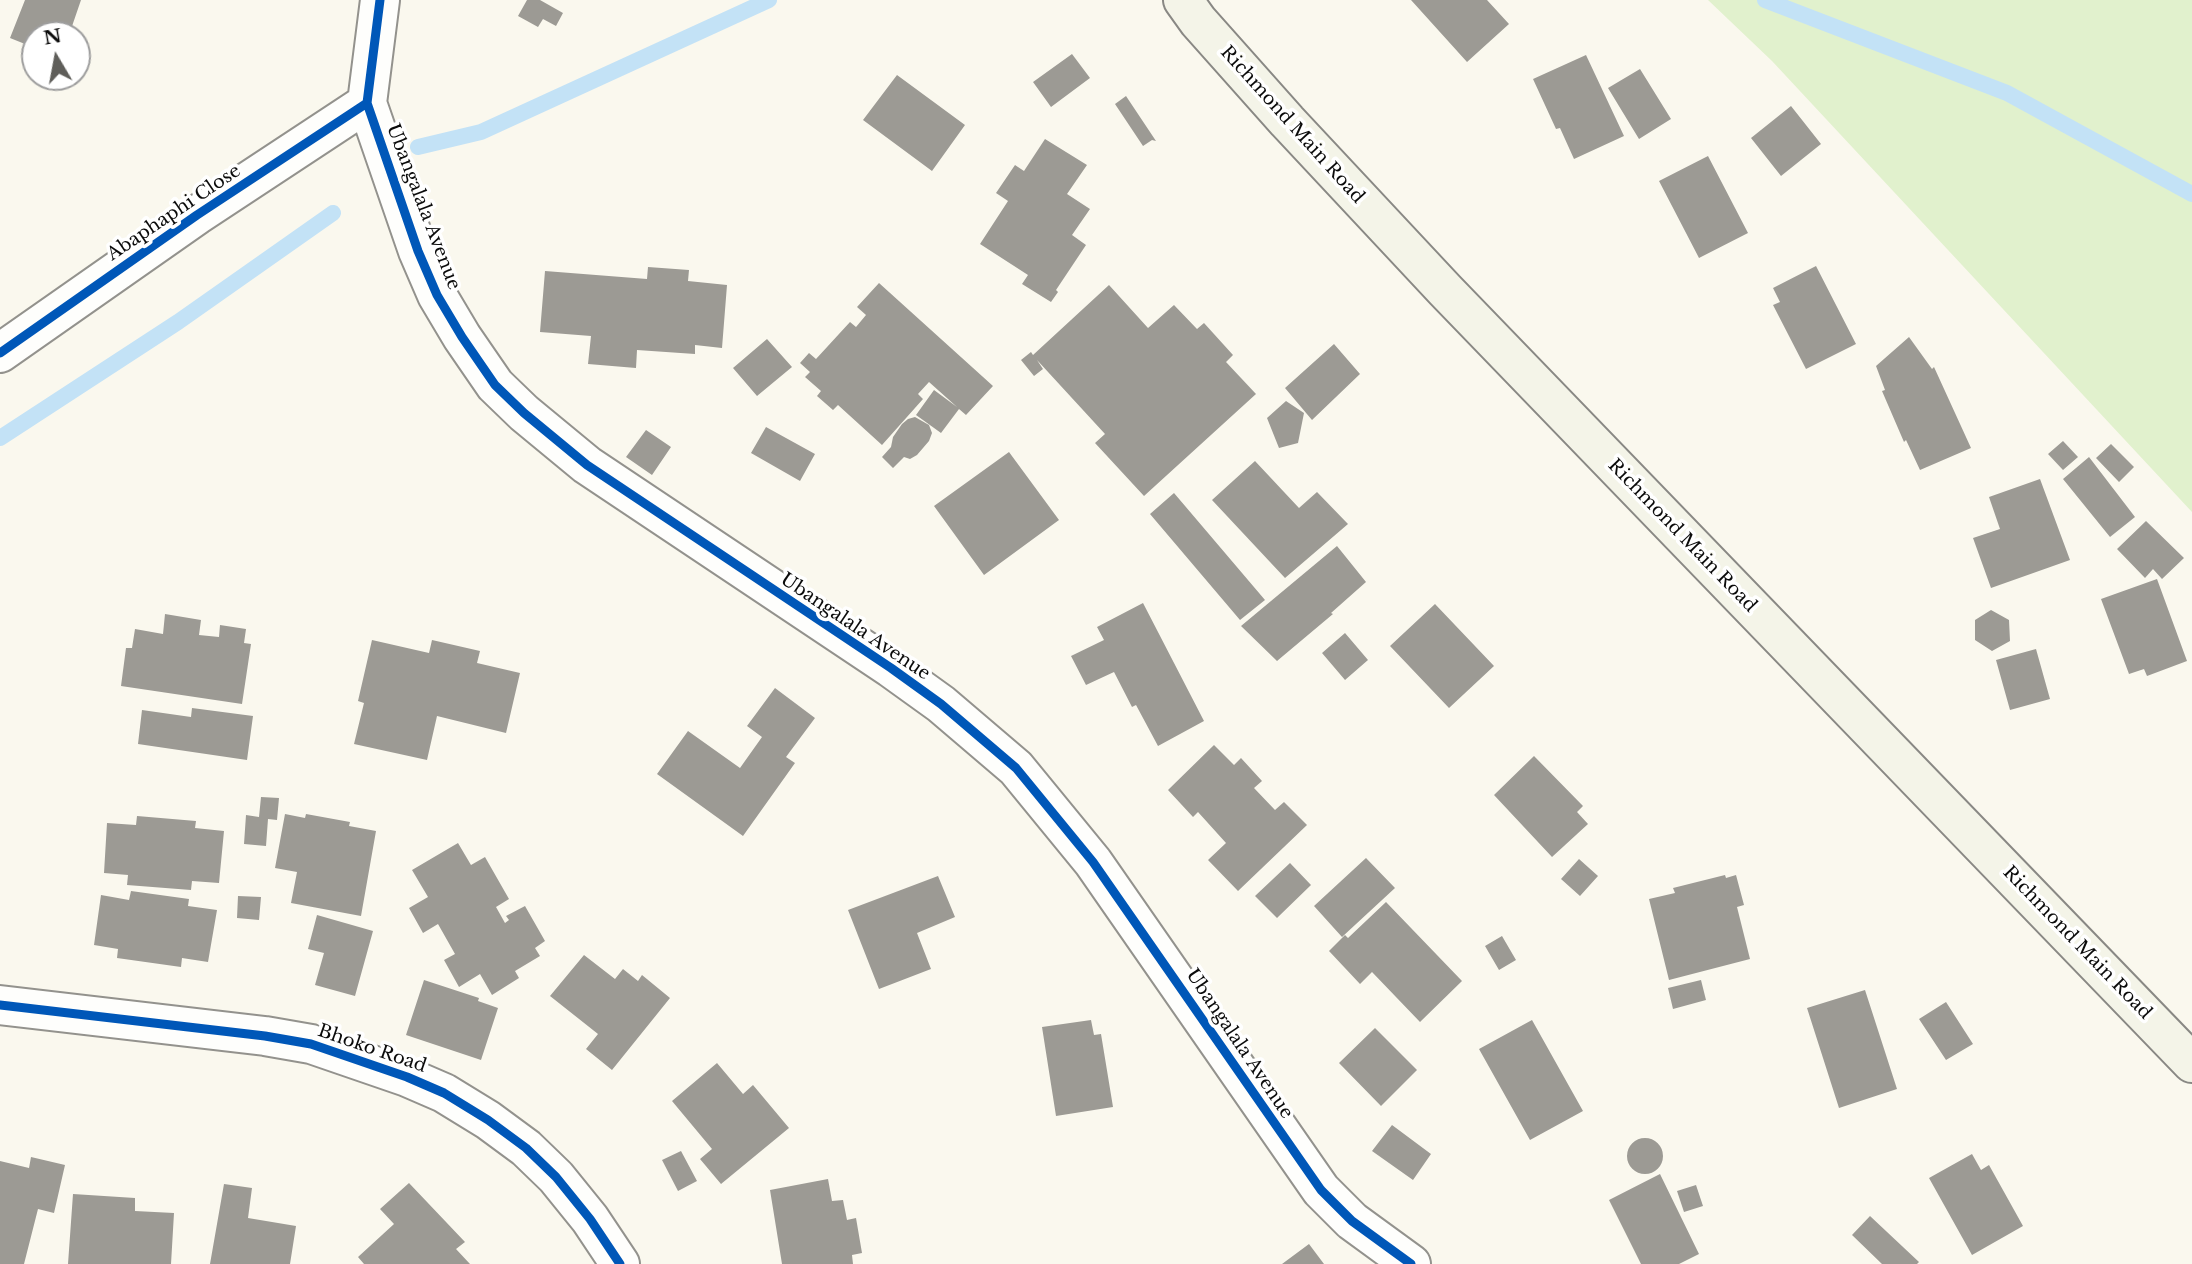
<!DOCTYPE html>
<style>
body{margin:0}
#map{position:relative;width:2192px;height:1264px;overflow:hidden;background:#faf8ee;font-family:"Libre Baskerville",serif}
canvas{display:block}
.north{position:absolute;left:21px;top:21px;width:70px;height:70px;box-sizing:border-box;background:#fff;border:2px solid #9d9d9d;border-radius:50%;rotate:350deg;font-size:19px;font-weight:700;line-height:28px;text-align:center;color:#0b0b0b}
.north::after{content:'';display:block;margin:auto;width:24px;height:32px;background:#5f5e5a;clip-path:polygon(50% 0,100% 100%,50% 72%,0 100%)}
</style>
<div id="map">
<canvas width="2192" height="1264"></canvas>
<div class="north">N</div>
</div>
<script>
const context = document.querySelector('canvas').getContext('2d');
context.lineJoin = 'round';
function fill(path, color) { context.fillStyle = color; context.fill(path, 'evenodd'); }
const toPath = rows => new Path2D(rows.map(r => 'M' + r).join(''));
function strokePath(path, color, width, dash) { context.strokeStyle = color; context.lineWidth = width; context.lineCap = dash ? 'butt' : 'round'; context.setLineDash(dash || []); context.stroke(path); }
function drawText(font, color, halo, rows, align = 'center') {
  context.font = font + ' "Libre Baskerville",serif'; context.lineWidth = 7; context.setLineDash([]); context.textBaseline = 'middle'; context.strokeStyle = halo; context.fillStyle = color; for (const [text, x, y, turn = 0] of rows) {
    context.save(); context.translate(x, y); context.rotate((+turn || 0) * Math.PI / 180); context.textAlign = isNaN(turn) ? turn : align; if (halo) context.strokeText(text, 0, 0); context.fillText(text, 0, 0); context.restore();
  }
}
fill(toPath([
 [1708,0,2192,0,2192,512,1772,61]
]), '#e1f1cd');
strokePath(toPath([
 [1765,0,2007,93,2192,194],
 [418,147,481,132,769,0],
 [0,438,178,322,333,213]
]), '#c3e2f6', 16);
fill(toPath([
 [25,0,81,0,69,35,35,35,35,48,10,38],
 [527,0,540,0,563,13,556,26,543,19,538,27,518,16],
 [1411,0,1487,0,1509,24,1467,62],
 [1072,54,1090,78,1051,107,1033,82],
 [1586,55,1624,136,1574,159,1560,128,1556,129,1533,79],
 [1640,69,1671,119,1639,139,1608,88],
 [897,75,965,125,932,171,863,120],
 [1126,96,1156,141,1152,140,1143,146,1115,104],
 [1791,106,1821,144,1781,176,1751,138],
 [1045,139,1087,165,1067,194,1090,209,1072,235,1086,245,1056,290,1058,292,1051,302,1022,284,1028,275,980,244,1008,201,996,193,1015,165,1024,171],
 [1708,156,1748,233,1699,258,1659,181],
 [1816,266,1856,344,1806,369,1773,305,1780,302,1773,288],
 [648,267,689,270,688,281,727,285,722,348,695,345,695,354,637,350,636,368,588,364,591,336,540,332,545,271,647,279],
 [879,283,993,386,966,415,959,409,941,433,916,415,934,390,957,407,929,382,918,394,923,399,882,445,838,405,833,410,817,396,821,391,805,377,810,372,800,363,809,353,816,359,850,322,856,327,866,315,857,307],
 [1109,285,1148,328,1174,305,1197,329,1204,323,1233,355,1226,362,1256,394,1144,496,1095,443,1105,434,1037,360,1043,369,1034,376,1021,360,1031,352,1033,355],
 [1909,337,1932,369,1934,367,1971,448,1920,470,1906,440,1904,442,1882,391,1885,390,1876,366],
 [767,339,792,367,757,396,733,368],
 [1334,344,1360,374,1312,420,1285,388],
 [1286,401,1304,413,1298,443,1279,448,1267,418],
 [915,417,929,425,932,433,929,441,917,455,910,459,904,457,893,468,882,457,891,447,893,437,902,424,908,419],
 [766,427,815,454,800,481,751,453],
 [646,430,671,447,652,475,626,457],
 [2063,441,2078,457,2063,470,2048,454],
 [2111,444,2134,467,2119,482,2096,458],
 [1009,452,1059,520,984,575,934,506],
 [2089,457,2135,517,2110,537,2063,479],
 [1255,461,1299,508,1317,492,1348,524,1285,578,1212,500],
 [2040,479,2070,560,1991,588,1973,538,2000,529,1989,497],
 [1174,493,1265,600,1240,620,1150,514],
 [2146,521,2184,558,2162,579,2153,569,2145,578,2117,549],
 [1337,546,1366,582,1331,613,1333,614,1277,661,1241,626],
 [2157,579,2187,661,2147,676,2144,669,2129,674,2101,599],
 [1143,603,1204,721,1158,746,1136,705,1132,707,1114,672,1086,685,1071,656,1104,640,1097,627],
 [1435,604,1494,666,1449,708,1390,646],
 [1991,610,2009,620,2010,641,1992,651,1975,640,1975,620],
 [165,614,201,620,199,635,219,637,220,625,246,629,244,643,251,644,242,704,121,686,126,648,132,648,135,629,163,634],
 [1345,633,1368,660,1345,680,1322,653],
 [372,640,429,653,432,640,480,651,477,663,520,673,506,733,437,716,427,760,354,744,364,703,358,701],
 [2036,649,2050,699,2010,710,1996,660],
 [775,688,815,718,786,757,795,763,743,836,657,774,688,731,740,768,762,737,747,726],
 [192,708,253,716,247,760,138,744,142,710,191,717],
 [1214,745,1234,765,1241,758,1262,781,1254,788,1275,810,1284,802,1307,825,1238,891,1208,860,1226,843,1198,812,1193,817,1168,790],
 [1534,756,1583,806,1577,812,1588,824,1552,857,1494,795],
 [261,797,279,798,277,820,268,819,266,846,244,844,246,815,259,817],
 [285,814,305,818,306,814,350,822,349,826,376,831,361,916,291,903,297,872,275,868],
 [137,816,196,821,195,828,224,831,219,883,192,881,191,890,127,885,128,875,104,873,107,823,136,825],
 [458,843,471,865,485,857,509,899,496,907,505,923,509,920,506,916,525,906,545,941,535,948,540,956,515,971,519,978,492,995,480,974,459,987,444,960,455,954,438,924,423,933,409,908,428,897,412,870],
 [1366,858,1395,888,1342,937,1314,906],
 [1579,859,1598,876,1580,896,1561,879],
 [1290,863,1311,885,1277,918,1255,896],
 [1725,875,1726,878,1736,875,1744,905,1737,907,1750,959,1669,980,1649,899,1675,893,1673,888],
 [938,876,955,917,917,933,931,969,879,989,848,910],
 [131,891,189,899,188,906,217,910,208,962,182,958,181,967,117,958,118,949,94,945,101,895,129,900],
 [238,896,261,897,259,920,237,918],
 [1386,902,1462,981,1420,1022,1372,972,1360,984,1329,951,1345,935,1348,938],
 [317,915,373,931,355,996,315,985,324,953,308,949],
 [1502,936,1516,960,1499,970,1485,946],
 [584,955,615,979,623,969,638,981,642,975,670,998,612,1070,586,1049,598,1034,550,996],
 [424,980,479,998,478,1001,498,1008,481,1060,406,1035],
 [1701,980,1706,1000,1673,1009,1668,988],
 [1865,990,1897,1089,1839,1108,1807,1008],
 [1946,1002,1973,1044,1946,1060,1919,1019],
 [1091,1020,1094,1035,1101,1034,1113,1107,1056,1116,1042,1027],
 [1532,1020,1583,1111,1530,1140,1479,1049],
 [1375,1028,1417,1070,1381,1106,1339,1063],
 [717,1063,743,1094,753,1085,789,1128,721,1184,700,1159,712,1149,672,1101],
 [1392,1125,1431,1154,1413,1180,1372,1151],
 '1627 1156a18 18 0 1 1 36 0a18 18 0 1 1-36 0Z',
 [681,1151,697,1181,678,1191,662,1160],
 [1972,1154,1981,1170,1989,1165,2023,1226,1972,1255,1929,1178],
 [31,1157,65,1165,54,1213,38,1209,24,1264,0,1264,0,1161,29,1168],
 [1660,1174,1699,1254,1679,1264,1641,1264,1609,1200],
 [828,1179,832,1201,843,1200,847,1220,856,1218,862,1253,852,1255,853,1264,782,1264,770,1190],
 [409,1183,465,1242,456,1249,470,1264,364,1264,358,1257,394,1224,380,1209],
 [224,1184,252,1188,248,1218,296,1226,290,1264,210,1264],
 [1696,1185,1703,1206,1684,1212,1677,1191],
 [73,1194,135,1198,135,1211,174,1213,171,1264,68,1264],
 [1870,1216,1919,1262,1917,1264,1882,1264,1852,1235],
 [1309,1244,1324,1264,1282,1264]
]), '#9c9a94');
const minor = toPath([
 [380,0,367,103,418,251,437,295,462,337,495,385,524,413,587,465,891,668,941,704,1016,768,1093,862,1321,1190,1352,1221,1411,1264],
 [0,353,197,215,367,103],
 [0,1005,265,1036,311,1044,407,1077,444,1093,488,1120,526,1148,556,1177,590,1219,620,1264]
]);
const secondary = toPath([
 [1183,0,1198,21,1287,121,1445,290,2192,1063]
]);
strokePath(minor, '#93928d', 42);
strokePath(secondary, '#898884', 42);
strokePath(minor, '#fefefc', 38);
strokePath(secondary, '#f4f4e8', 38);
strokePath(toPath([
 [380,0,367,103,418,251,437,295,462,337,495,385,524,413,587,465,891,668,941,704,1016,768,1093,862,1321,1190,1352,1221,1411,1264],
 [0,353,197,215,367,103],
 [0,1005,265,1036,311,1044,407,1077,444,1093,488,1120,526,1148,556,1177,590,1219,620,1264]
]), '#0057b8', 9);
drawText('18px', '#0b0b0b', '#fff', [
 ["Richmond Main Road",1292,125,48],
 ["Ubangalala Avenue",423,207,69],
 ["Abaphaphi Close",174,213,-34],
 ["Richmond Main Road",1682,536,46],
 ["Ubangalala Avenue",855,627,34],
 ["Richmond Main Road",2077,943,46],
 ["Ubangalala Avenue",1239,1044,56],
 ["Bhoko Road",372,1049,19]
]);
</script>
